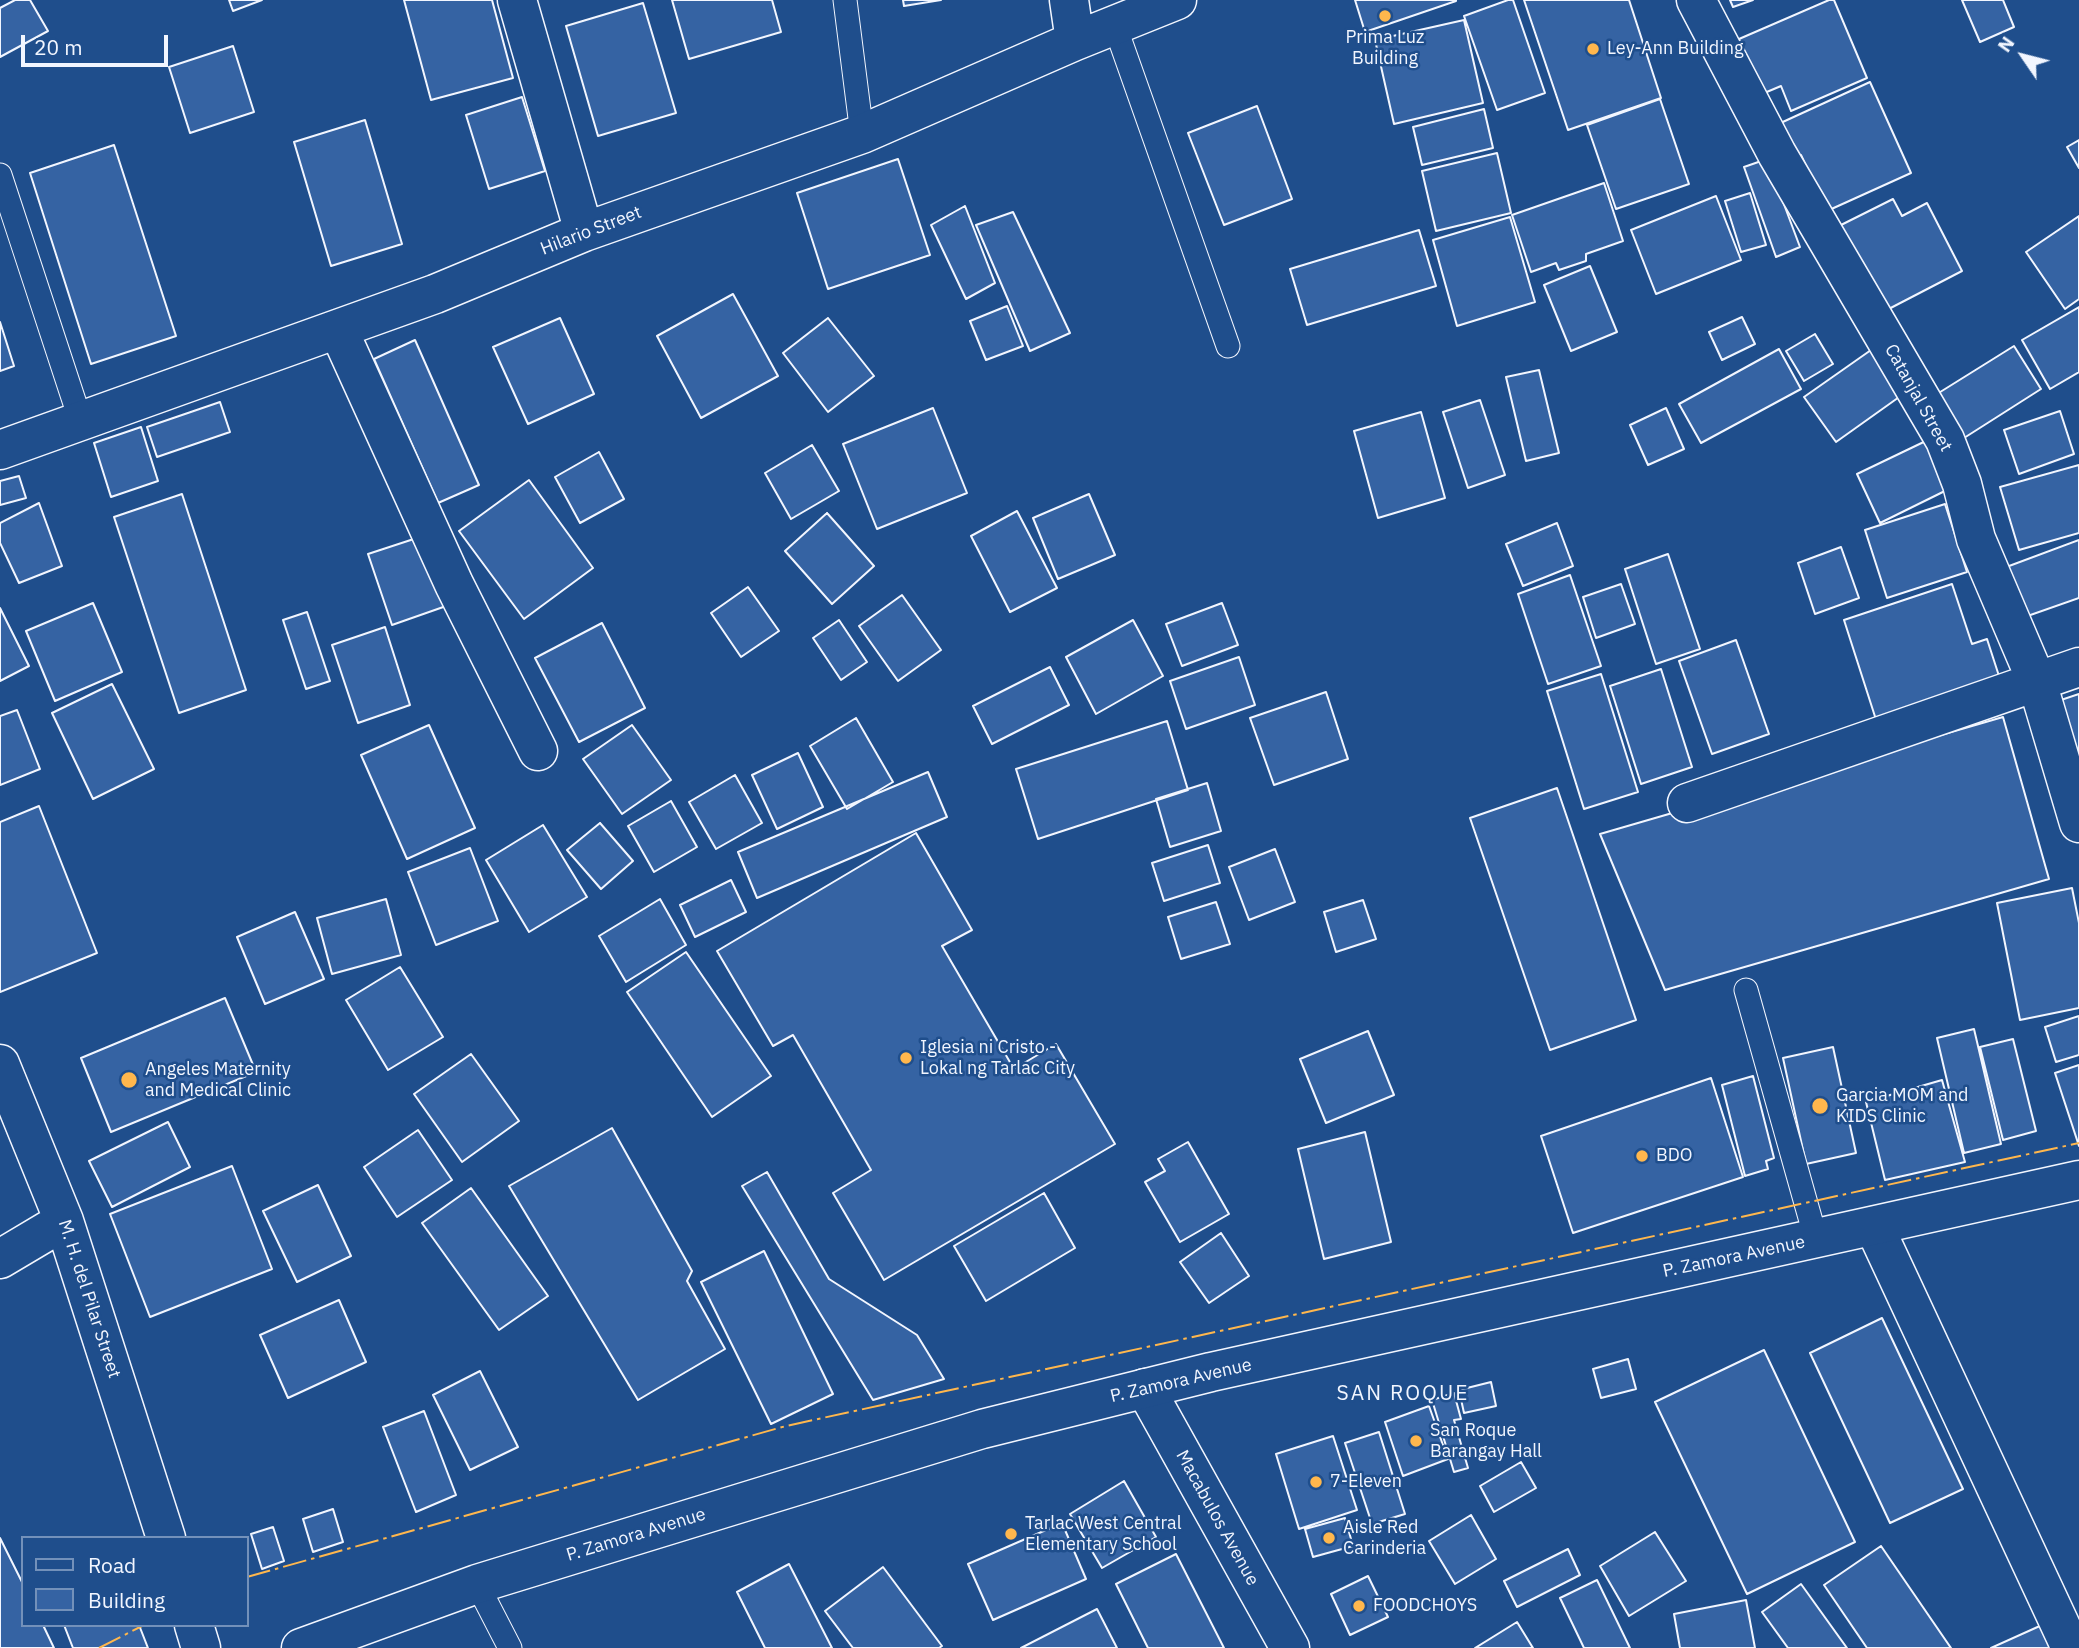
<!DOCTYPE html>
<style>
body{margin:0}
#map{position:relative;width:2079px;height:1648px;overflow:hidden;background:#1f4e8c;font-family:"IBM Plex Sans",sans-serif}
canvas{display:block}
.legend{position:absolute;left:21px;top:1536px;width:228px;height:91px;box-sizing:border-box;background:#1f4e8c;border:2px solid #7391ba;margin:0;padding:9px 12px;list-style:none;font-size:21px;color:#f2f6ff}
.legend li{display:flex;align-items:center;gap:14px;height:35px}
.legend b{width:35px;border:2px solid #7391ba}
.north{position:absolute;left:1988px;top:21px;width:70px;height:70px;-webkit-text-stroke:5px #1f4e8c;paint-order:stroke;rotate:305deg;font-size:19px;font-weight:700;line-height:28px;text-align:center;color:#f2f6ff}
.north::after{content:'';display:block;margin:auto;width:24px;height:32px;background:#f2f6ff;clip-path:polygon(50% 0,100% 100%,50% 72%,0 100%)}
.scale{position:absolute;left:21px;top:35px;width:147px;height:32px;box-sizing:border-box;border:4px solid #f2f6ff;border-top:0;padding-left:9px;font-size:21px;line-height:24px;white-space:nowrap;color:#f2f6ff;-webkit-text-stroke:5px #1f4e8c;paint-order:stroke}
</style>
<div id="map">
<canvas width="2079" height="1648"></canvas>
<ul class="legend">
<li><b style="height:9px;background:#1f4e8c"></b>Road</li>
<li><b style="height:19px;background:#3563a3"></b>Building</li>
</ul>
<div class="north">N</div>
<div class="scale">20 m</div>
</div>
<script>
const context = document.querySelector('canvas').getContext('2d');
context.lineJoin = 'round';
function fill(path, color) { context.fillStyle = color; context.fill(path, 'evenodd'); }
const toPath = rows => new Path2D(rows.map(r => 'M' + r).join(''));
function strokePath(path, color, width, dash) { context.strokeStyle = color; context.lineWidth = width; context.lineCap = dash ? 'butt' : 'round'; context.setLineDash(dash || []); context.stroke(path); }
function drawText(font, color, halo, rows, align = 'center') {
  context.font = font + ' "IBM Plex Sans",sans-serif'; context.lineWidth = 5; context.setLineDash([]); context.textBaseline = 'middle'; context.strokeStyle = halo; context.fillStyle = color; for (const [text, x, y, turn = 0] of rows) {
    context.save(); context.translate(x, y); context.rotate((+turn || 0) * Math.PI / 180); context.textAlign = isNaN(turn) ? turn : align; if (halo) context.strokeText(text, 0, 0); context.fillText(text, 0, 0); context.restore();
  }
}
const building = toPath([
 [15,0,30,0,48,31,0,57,0,8,15,0],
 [229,0,262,0,233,11,229,0],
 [404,0,492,0,513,78,431,100,404,0],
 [672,0,772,0,781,32,689,59,672,0],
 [903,0,941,0,904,6,903,0],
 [1355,0,1456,0,1456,1,1365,32,1355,0],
 [1508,0,1513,0,1545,93,1497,110,1464,16,1508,0],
 [1524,0,1629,0,1661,98,1568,130,1524,0],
 [1730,0,1753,0,1733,7,1730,0],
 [1829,0,1834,0,1867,78,1791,111,1781,86,1762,94,1739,39,1829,0],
 [1962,0,2003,0,2014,27,1980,42,1962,0],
 [643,3,676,113,598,136,566,26,643,3],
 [1464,20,1483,103,1394,124,1375,40,1464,20],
 [233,46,254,112,190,133,169,67,233,46],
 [1870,82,1911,173,1827,211,1801,155,1789,160,1774,126,1870,82],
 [522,97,545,171,489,189,466,115,522,97],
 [1660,99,1689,184,1616,209,1587,125,1660,99],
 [1257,106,1292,199,1224,225,1188,133,1257,106],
 [1484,109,1493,148,1422,165,1413,127,1484,109],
 [365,120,402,244,331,266,294,142,365,120],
 [2079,140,2079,168,2067,147,2079,140],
 [114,145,176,336,91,364,30,173,114,145],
 [1497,153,1511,213,1436,231,1422,171,1497,153],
 [898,159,930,255,828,289,797,193,898,159],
 [1767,159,1800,247,1776,257,1744,167,1767,159],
 [1604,183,1623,241,1586,254,1586,261,1559,270,1556,263,1531,272,1512,215,1604,183],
 [1750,193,1766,245,1741,252,1725,201,1750,193],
 [1716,196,1741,260,1656,294,1631,230,1716,196],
 [1893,199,1902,216,1927,203,1962,271,1881,313,1837,227,1893,199],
 [965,206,995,283,966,299,931,225,965,206],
 [1013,212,1070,333,1030,351,976,225,1013,212],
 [2079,216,2079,299,2065,309,2026,252,2079,216],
 [1510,217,1535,302,1457,326,1433,240,1510,217],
 [1419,230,1436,286,1307,325,1290,269,1419,230],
 [1590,266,1617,332,1571,351,1544,285,1590,266],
 [733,294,778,376,701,418,657,336,733,294],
 [1007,306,1023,346,986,360,970,321,1007,306],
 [2079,307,2079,372,2050,389,2022,340,2079,307],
 [1742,317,1755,344,1722,360,1709,332,1742,317],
 [560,318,594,394,528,424,493,347,560,318],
 [828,318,874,376,828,412,783,353,828,318],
 [0,322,14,366,0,371,0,322],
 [1815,334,1833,364,1804,381,1786,351,1815,334],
 [415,340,479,485,438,503,374,359,415,340],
 [2014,346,2041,389,1964,438,1937,394,2014,346],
 [1779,349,1801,389,1701,443,1679,404,1779,349],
 [1871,350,1902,395,1836,442,1804,397,1871,350],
 [1539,370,1559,453,1526,461,1506,377,1539,370],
 [1480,400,1505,475,1468,488,1443,412,1480,400],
 [220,402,230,432,157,457,147,427,220,402],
 [933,408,967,493,877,529,843,444,933,408],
 [1666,408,1684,449,1648,465,1630,425,1666,408],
 [2060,411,2074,454,2019,474,2004,430,2060,411],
 [1421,412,1445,498,1378,518,1354,431,1421,412],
 [141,427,158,481,111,497,94,443,141,427],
 [1932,438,1955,486,1880,523,1857,474,1932,438],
 [812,445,839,491,791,519,765,473,812,445],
 [599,452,624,499,580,523,555,477,599,452],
 [2079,465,2079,533,2019,550,2000,487,2079,465],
 [19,476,26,498,0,505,0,481,19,476],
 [529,480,593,568,524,619,459,531,529,480],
 [182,494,246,690,179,713,114,517,182,494],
 [1089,494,1115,555,1058,579,1033,518,1089,494],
 [39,503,62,566,19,583,0,543,0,523,39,503],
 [1945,504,1967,572,1887,598,1865,530,1945,504],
 [1017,511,1057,588,1010,612,971,536,1017,511],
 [827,513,874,566,832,604,785,551,827,513],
 [1557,523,1573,566,1523,586,1506,544,1557,523],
 [426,535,449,605,392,625,368,554,426,535],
 [2079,540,2079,598,2019,619,2001,569,2079,540],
 [1841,547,1859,598,1815,614,1798,563,1841,547],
 [1668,554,1700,649,1656,664,1625,569,1668,554],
 [1570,575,1601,666,1548,684,1518,594,1570,575],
 [1621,584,1635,624,1596,638,1583,597,1621,584],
 [1952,584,1972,644,1987,639,1999,676,1879,729,1844,620,1952,584],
 [748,587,779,631,741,657,711,613,748,587],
 [902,595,941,650,898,681,859,626,902,595],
 [93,603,122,672,55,701,26,631,93,603],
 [1222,603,1238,645,1182,666,1166,624,1222,603],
 [0,608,29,666,0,681,0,608],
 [307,612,330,681,306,689,283,620,307,612],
 [839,620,867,662,841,680,813,638,839,620],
 [1133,620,1163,676,1096,714,1066,657,1133,620],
 [602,623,645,708,579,742,535,658,602,623],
 [385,627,410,705,358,723,332,645,385,627],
 [1736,640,1769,734,1712,754,1679,661,1736,640],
 [1239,657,1255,705,1186,729,1170,681,1239,657],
 [1050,667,1069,705,992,744,973,706,1050,667],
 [1661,669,1692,767,1641,784,1610,686,1661,669],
 [1601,674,1638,792,1584,809,1547,691,1601,674],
 [112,684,154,769,93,799,52,713,112,684],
 [1326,692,1348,759,1274,785,1250,718,1326,692],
 [2079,694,2079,760,2055,702,2079,694],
 [17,710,40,769,0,785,0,716,17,710],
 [2003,717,2049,879,1665,990,1600,834,2003,717],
 [856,718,893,782,847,809,810,746,856,718],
 [1167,721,1188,790,1038,839,1016,769,1167,721],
 [429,725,475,828,407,859,361,755,429,725],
 [632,725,671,780,622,814,583,759,632,725],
 [798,753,823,807,777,829,752,775,798,753],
 [928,772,947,817,757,898,738,852,928,772],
 [735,775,762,823,716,849,689,802,735,775],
 [1207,783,1221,831,1170,847,1156,799,1207,783],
 [1557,788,1636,1020,1550,1050,1470,818,1557,788],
 [671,801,697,847,654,872,628,826,671,801],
 [39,806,97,953,0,992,0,822,39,806],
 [600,823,633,861,601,889,567,850,600,823],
 [543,825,587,897,529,932,486,860,543,825],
 [916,833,972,930,942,946,1014,1069,1056,1044,1115,1144,884,1280,833,1193,871,1170,793,1035,773,1046,717,951,916,833],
 [1208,845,1220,883,1164,901,1152,863,1208,845],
 [470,848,498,921,436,945,408,872,470,848],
 [1275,849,1295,902,1249,920,1229,867,1275,849],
 [731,880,746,912,695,937,680,905,731,880],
 [2072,888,2079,923,2079,1008,2020,1020,1997,903,2072,888],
 [386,899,401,955,332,974,317,918,386,899],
 [660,899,686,945,626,982,599,936,660,899],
 [1363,900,1376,939,1336,952,1324,912,1363,900],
 [1216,902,1230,944,1181,959,1168,917,1216,902],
 [295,912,324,979,265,1004,237,937,295,912],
 [686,952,771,1076,712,1117,627,992,686,952],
 [400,967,443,1037,388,1070,346,1000,400,967],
 [225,998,256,1072,111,1132,81,1058,225,998],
 [2079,1016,2079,1055,2056,1062,2045,1027,2079,1016],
 [1974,1029,2001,1144,1964,1153,1937,1038,1974,1029],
 [1368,1031,1394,1095,1326,1123,1300,1059,1368,1031],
 [2013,1039,2036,1131,2003,1140,1980,1047,2013,1039],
 [1833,1047,1856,1153,1806,1164,1783,1058,1833,1047],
 [471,1054,519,1121,462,1162,414,1094,471,1054],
 [2079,1065,2079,1146,2055,1073,2079,1065],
 [1753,1076,1774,1158,1766,1161,1768,1169,1745,1176,1722,1085,1753,1076],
 [1711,1078,1743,1177,1573,1233,1541,1136,1711,1078],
 [1942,1080,1965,1162,1885,1180,1866,1102,1942,1080],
 [168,1122,190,1167,112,1207,89,1161,168,1122],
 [612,1128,692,1271,687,1281,725,1349,638,1400,509,1186,612,1128],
 [418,1130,452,1180,397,1217,364,1167,418,1130],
 [1365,1132,1391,1242,1324,1259,1298,1149,1365,1132],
 [1188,1142,1229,1214,1180,1242,1145,1182,1165,1171,1158,1159,1188,1142],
 [232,1166,272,1269,150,1317,110,1214,232,1166],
 [767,1172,829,1279,917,1335,944,1379,873,1400,742,1186,767,1172],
 [318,1185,351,1256,297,1282,263,1211,318,1185],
 [471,1188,548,1296,499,1330,422,1223,471,1188],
 [1044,1193,1075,1248,986,1301,954,1246,1044,1193],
 [1221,1233,1249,1276,1209,1303,1180,1262,1221,1233],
 [764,1251,833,1394,771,1424,701,1282,764,1251],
 [339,1300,366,1362,288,1398,260,1335,339,1300],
 [1882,1318,1963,1489,1890,1523,1810,1353,1882,1318],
 [1764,1350,1855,1542,1747,1594,1655,1402,1764,1350],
 [1628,1359,1636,1389,1601,1398,1593,1369,1628,1359],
 [480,1371,518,1447,470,1470,433,1395,480,1371],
 [1491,1382,1496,1406,1464,1413,1459,1390,1491,1382],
 [1454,1393,1461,1419,1454,1420,1468,1468,1454,1472,1432,1400,1454,1393],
 [1429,1406,1448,1459,1403,1476,1385,1422,1429,1406],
 [424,1411,456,1495,416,1512,383,1427,424,1411],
 [1379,1432,1405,1514,1372,1524,1345,1443,1379,1432],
 [1333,1436,1357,1510,1299,1529,1276,1454,1333,1436],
 [1521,1462,1536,1488,1494,1512,1480,1486,1521,1462],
 [1124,1481,1156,1537,1102,1568,1070,1514,1124,1481],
 [333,1509,343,1542,313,1552,303,1519,333,1509],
 [1471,1515,1496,1559,1455,1584,1429,1541,1471,1515],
 [1345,1518,1353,1546,1313,1557,1305,1529,1345,1518],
 [1062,1523,1086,1579,993,1620,968,1564,1062,1523],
 [273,1527,284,1561,262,1569,251,1534,273,1527],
 [1655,1532,1686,1581,1629,1616,1600,1566,1655,1532],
 [0,1538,23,1584,23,1625,43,1625,54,1648,0,1648,0,1538],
 [1881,1546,1951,1648,1867,1648,1824,1585,1881,1546],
 [1568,1549,1580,1575,1517,1607,1504,1581,1568,1549],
 [1176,1554,1224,1648,1148,1648,1116,1584,1176,1554],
 [789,1564,832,1648,765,1648,737,1592,789,1564],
 [883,1567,942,1646,939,1648,853,1648,825,1611,883,1567],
 [1368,1576,1388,1617,1350,1635,1331,1594,1368,1576],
 [1597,1580,1630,1648,1584,1648,1560,1598,1597,1580],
 [1801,1584,1847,1648,1788,1648,1762,1612,1801,1584],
 [1746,1600,1755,1648,1680,1648,1674,1614,1746,1600],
 [1097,1609,1117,1648,1021,1648,1097,1609],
 [1517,1622,1533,1648,1475,1648,1517,1622],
 [64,1625,139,1625,148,1648,73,1648,64,1625],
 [2042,1625,2052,1648,1991,1648,2042,1625]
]);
fill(building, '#3563a3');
strokePath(building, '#f2f6ff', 2);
const lane = toPath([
 [845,0,862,134],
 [1115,26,1228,346],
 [0,175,81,422],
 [1746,990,1816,1239],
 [477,1584,510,1648]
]);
const street = toPath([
 [517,0,584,232],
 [1069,0,1075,41],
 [1696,0,1777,154,1945,440,1962,484,1976,539,2037,682,2079,823],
 [338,329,454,584,538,751],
 [0,450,435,294,584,232,862,134,1075,41,1177,0],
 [1687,803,2079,667],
 [0,1064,64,1221,166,1538],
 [1874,1226,2071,1648],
 [0,1259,64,1221],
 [194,1625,201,1648]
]);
const secondary = toPath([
 [1145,1388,1290,1648]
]);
const highway = toPath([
 [301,1648,477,1584,982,1429,1211,1372,2079,1180]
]);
strokePath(lane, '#f2f6ff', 25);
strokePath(street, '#f2f6ff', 41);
strokePath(secondary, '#f2f6ff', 41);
strokePath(highway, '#f2f6ff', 41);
strokePath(lane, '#1f4e8c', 23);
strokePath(street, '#1f4e8c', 38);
strokePath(secondary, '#1f4e8c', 38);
strokePath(highway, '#1f4e8c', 38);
strokePath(toPath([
 [247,1577,786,1426,2079,1143],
 [99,1648,144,1625]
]), '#ffb74d', 2, [24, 5, 3.5, 5]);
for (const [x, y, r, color] of [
 [1385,16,7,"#ffb74d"],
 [1593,49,7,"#ffb74d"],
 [906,1058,7,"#ffb74d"],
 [129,1080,9,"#ffb74d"],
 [1820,1106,9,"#ffb74d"],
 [1642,1156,7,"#ffb74d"],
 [1416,1441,7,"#ffb74d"],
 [1316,1482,7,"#ffb74d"],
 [1011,1534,7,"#ffb74d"],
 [1329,1538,7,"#ffb74d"],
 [1359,1606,7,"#ffb74d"]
]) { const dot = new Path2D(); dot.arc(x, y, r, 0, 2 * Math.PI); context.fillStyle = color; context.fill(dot); strokePath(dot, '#1f4e8c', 2.5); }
drawText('18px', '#f2f6ff', '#1f4e8c', [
 ["Prima Luz",1385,38,"center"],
 ["Building",1385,59,"center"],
 ["Ley-Ann Building",1607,49],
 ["Iglesia ni Cristo -",920,1048],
 ["Lokal ng Tarlac City",920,1069],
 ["Angeles Maternity",145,1070],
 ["and Medical Clinic",145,1091],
 ["Garcia MOM and",1836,1096],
 ["KIDS Clinic",1836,1117],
 ["BDO",1656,1156],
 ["San Roque",1430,1431],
 ["Barangay Hall",1430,1452],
 ["7-Eleven",1330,1482],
 ["Tarlac West Central",1025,1524],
 ["Elementary School",1025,1545],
 ["Aisle Red",1343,1528],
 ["Carinderia",1343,1549],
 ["FOODCHOYS",1373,1606]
], 'left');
drawText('18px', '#f2f6ff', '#1f4e8c', [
 ["Hilario Street",591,231,-21],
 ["Catanjal Street",1918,398,61],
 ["P. Zamora Avenue",1734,1257,-12],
 ["M. H. del Pilar Street",89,1299,72],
 ["P. Zamora Avenue",1181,1381,-13],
 ["Macabulos Avenue",1217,1518,61],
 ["P. Zamora Avenue",636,1535,-17]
]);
context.letterSpacing = '2px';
drawText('21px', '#f2f6ff', '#1f4e8c', [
 ["SAN ROQUE",1403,1394]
]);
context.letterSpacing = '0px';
</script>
